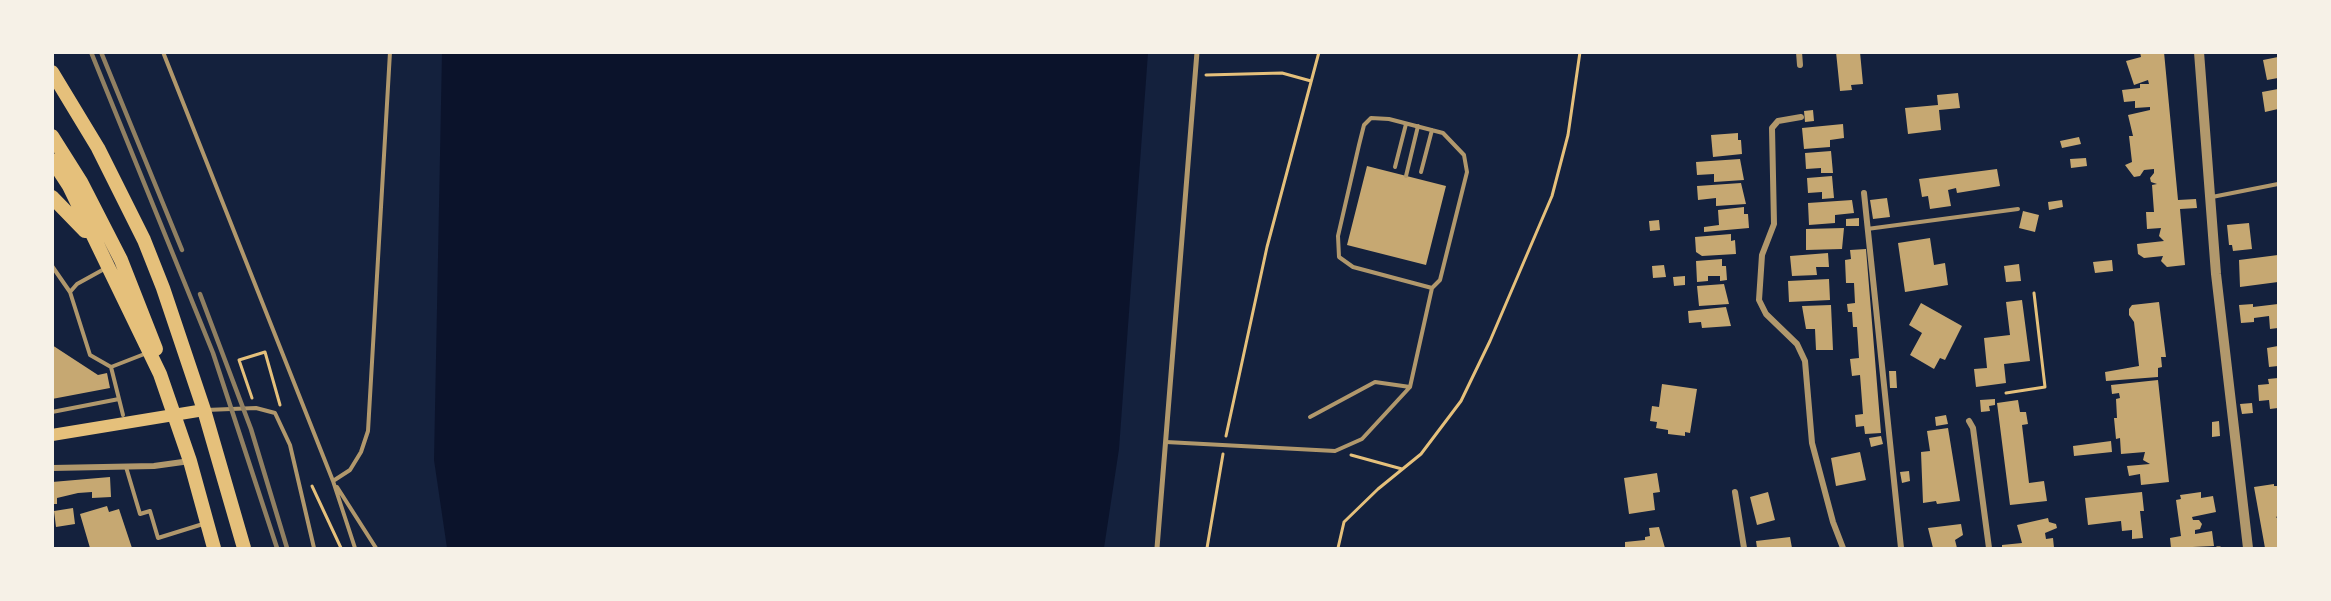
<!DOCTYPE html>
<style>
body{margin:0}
#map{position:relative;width:2331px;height:601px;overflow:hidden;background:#14213d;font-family:"Asap Condensed",sans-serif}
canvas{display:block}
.frame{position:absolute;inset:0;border:54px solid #f6f1e7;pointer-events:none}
</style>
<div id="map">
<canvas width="2331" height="601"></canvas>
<div class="frame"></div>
</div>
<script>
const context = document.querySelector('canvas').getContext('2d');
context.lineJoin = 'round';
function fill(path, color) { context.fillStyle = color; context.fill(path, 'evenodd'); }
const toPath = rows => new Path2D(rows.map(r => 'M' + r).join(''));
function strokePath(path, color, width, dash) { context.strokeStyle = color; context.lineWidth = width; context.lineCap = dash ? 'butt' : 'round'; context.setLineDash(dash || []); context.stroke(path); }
fill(toPath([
 [442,53,1148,53,1119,449,1104,548,447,548,434,460]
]), '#0b132b');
fill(toPath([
 [1836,52,1860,52,1863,84,1851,85,1852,90,1840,91],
 [2140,52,2164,52,2178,200,2196,199,2197,208,2180,209,2185,265,2167,267,2161,261,2163,256,2144,258,2138,254,2137,244,2164,241,2159,236,2161,228,2147,229,2146,212,2154,212,2152,185,2157,184,2151,182,2150,178,2154,173,2154,169,2144,170,2140,176,2134,177,2125,165,2132,162,2129,136,2133,136,2128,115,2150,110,2150,107,2135,108,2135,101,2124,102,2122,90,2140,88,2140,84,2149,84,2148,80,2134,85,2126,61,2141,57],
 [2278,57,2278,78,2267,80,2263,60],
 [2278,89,2278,109,2265,112,2262,92],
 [1958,93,1960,108,1939,110,1941,130,1908,134,1905,108,1938,105,1937,95],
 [1813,110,1814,121,1805,122,1804,111],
 [1843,124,1844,138,1830,140,1830,147,1804,149,1802,128],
 [1738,133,1738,140,1741,140,1742,154,1713,157,1711,135],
 [2079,137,2081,144,2062,148,2060,141],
 [1831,151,1833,173,1821,173,1821,168,1806,169,1805,153],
 [2086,158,2087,166,2071,168,2070,159],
 [1740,159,1744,180,1714,182,1714,174,1697,175,1696,162],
 [1367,166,1446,186,1426,265,1347,245],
 [1997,169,2000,186,1957,193,1956,188,1948,190,1951,206,1930,209,1928,196,1922,197,1919,179],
 [1832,176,1834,198,1822,199,1822,192,1808,193,1807,178],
 [1741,183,1746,204,1716,206,1716,198,1698,200,1697,186],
 [1887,198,1890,217,1873,219,1870,200],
 [1852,200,1854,213,1835,215,1835,223,1809,225,1808,203],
 [2062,200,2063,207,2049,210,2048,202],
 [1744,207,1744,214,1748,214,1749,228,1704,232,1704,227,1719,225,1718,210],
 [2023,211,2039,215,2035,232,2019,228],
 [1859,218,1859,226,1846,226,1846,219],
 [1659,220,1660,230,1650,231,1649,221],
 [2249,223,2252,249,2233,251,2232,245,2229,245,2227,225],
 [1844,228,1842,249,1806,250,1806,229],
 [1731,234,1731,241,1735,240,1736,254,1702,256,1696,252,1695,237],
 [1930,238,1934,265,1945,263,1948,285,1905,292,1898,243],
 [1866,249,1881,433,1865,434,1864,426,1856,427,1855,415,1863,414,1860,375,1852,376,1850,359,1859,358,1857,327,1853,327,1852,312,1848,312,1847,304,1855,303,1854,283,1846,283,1845,260,1851,259,1850,250],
 [1828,253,1829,267,1816,267,1817,275,1792,276,1790,256],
 [2278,255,2278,282,2240,287,2239,260],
 [1722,259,1722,266,1726,266,1727,280,1720,281,1720,276,1708,276,1708,281,1697,282,1696,261],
 [2112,260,2113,271,2095,273,2093,262],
 [2019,264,2021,281,2006,282,2004,266],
 [1664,265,1666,277,1653,278,1652,266],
 [1685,276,1685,285,1674,286,1673,277],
 [1829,279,1830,300,1789,302,1788,281],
 [1724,284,1729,304,1699,306,1697,286],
 [2022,300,2030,361,2004,364,2006,383,1976,387,1974,369,1987,368,1984,338,2010,335,2006,302],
 [2159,302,2166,357,2161,357,2162,367,2158,368,2158,377,2106,381,2105,372,2139,366,2134,322,2129,315,2129,309,2132,305],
 [1921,303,1962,326,1945,360,1940,358,1934,369,1910,355,1922,333,1909,325],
 [2253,304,2253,307,2278,304,2278,328,2270,329,2269,316,2254,318,2254,322,2241,323,2239,305],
 [1831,305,1833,350,1816,350,1815,329,1806,329,1802,306],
 [1726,307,1731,326,1702,328,1701,322,1689,323,1688,311],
 [52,345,98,375,107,373,110,388,52,399],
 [2278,346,2278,366,2269,367,2267,348],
 [1889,371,1896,371,1897,388,1890,388],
 [2278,378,2278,408,2270,409,2269,400,2259,401,2258,385,2269,384,2268,379],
 [2158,380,2169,482,2141,485,2140,474,2129,476,2127,466,2150,464,2143,460,2145,452,2121,454,2120,438,2116,439,2114,418,2117,418,2116,399,2120,398,2119,393,2112,394,2111,385],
 [1662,384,1697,389,1690,433,1685,432,1685,436,1668,434,1668,430,1656,428,1657,422,1650,421,1652,406,1659,407],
 [1995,399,1995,405,1989,406,1990,411,1981,412,1980,400],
 [2018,400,2020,412,2026,412,2028,424,2022,425,2029,483,2044,481,2047,501,2010,505,1997,403],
 [2252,403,2253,413,2242,414,2240,404],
 [1946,415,1948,424,1936,426,1935,417],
 [2219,421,2220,436,2212,437,2212,422],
 [1948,428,1960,501,1937,504,1936,501,1923,503,1921,452,1930,451,1927,431],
 [1881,436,1883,444,1871,447,1869,438],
 [2111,441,2112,452,2074,456,2073,446],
 [1860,452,1866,480,1836,486,1831,458],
 [1909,471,1910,481,1902,483,1900,472],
 [1657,473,1660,492,1653,493,1655,510,1629,514,1624,478],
 [110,477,111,497,92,498,92,492,78,493,57,498,57,504,52,504,52,482],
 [2274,484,2274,486,2278,486,2278,516,2276,517,2278,519,2278,548,2265,548,2254,487],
 [1768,492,1775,520,1757,525,1750,497],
 [2142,492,2144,511,2140,511,2143,538,2132,539,2132,530,2122,531,2121,521,2088,525,2085,498],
 [2201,492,2201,498,2213,496,2216,512,2192,517,2193,520,2199,520,2202,524,2200,529,2195,530,2195,534,2212,531,2214,546,2171,548,2170,538,2181,536,2176,500,2181,499,2180,495],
 [107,506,109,512,119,509,132,548,90,548,80,514],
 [73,508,75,524,56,527,54,511],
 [2048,518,2049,522,2056,524,2057,528,2045,533,2046,539,2053,538,2054,548,2002,548,2002,545,2022,543,2017,525],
 [1961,524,1963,535,1955,540,1957,548,1933,548,1928,528],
 [1659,527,1665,548,1625,548,1625,542,1645,540,1645,537,1650,536,1649,528],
 [1790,537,1792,548,1757,548,1756,541]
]), '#c6a872');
strokePath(toPath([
 [1206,75,1282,73,1311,81],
 [2006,393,2045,387,2034,293],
 [252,398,239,360,265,352,280,405],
 [1226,436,1267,247,1319,52],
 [1351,455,1402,469],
 [312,486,341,548],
 [1207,548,1223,454],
 [1338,548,1344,522,1378,489,1421,454,1461,401,1490,341,1552,196,1568,135,1580,52],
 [2217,548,2220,548]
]), '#e5c07b', 3);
strokePath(toPath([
 [163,52,333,481,355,548],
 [1395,167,1406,124],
 [1421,172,1432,130],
 [1406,176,1418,126],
 [2212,197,2278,184],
 [1867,229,2018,209],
 [52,266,70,292],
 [106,268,77,284,70,292,90,355,111,367,123,415],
 [111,367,147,353],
 [206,410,256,408,275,413,290,445,314,548],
 [52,412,119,399],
 [1310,417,1375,382,1410,387],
 [1166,442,1335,451,1362,439,1410,387,1432,288,1440,280,1467,172,1464,155,1443,133,1389,119,1371,118,1364,125,1359,145,1338,236,1339,257,1353,267,1432,288],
 [126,467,140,514,150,511,158,538,203,524],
 [333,481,350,470,361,452,368,431,390,52],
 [337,487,376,548]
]), '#b1986c', 4);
strokePath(toPath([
 [1157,548,1197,52]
]), '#b1986c', 5);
strokePath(toPath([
 [1799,52,1800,65],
 [1801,117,1778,121,1772,128,1774,224,1762,255,1759,300,1766,314,1797,344,1805,361,1812,443,1833,522,1843,548],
 [1864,193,1901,548],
 [1969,421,1973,428,1989,548],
 [52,468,154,466,190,461],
 [1735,492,1744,548]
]), '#b1986c', 6);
strokePath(toPath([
 [2199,52,2216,274,2248,548]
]), '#b1986c', 10);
strokePath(toPath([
 [52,435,204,410]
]), '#e5c07b', 12);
strokePath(toPath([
 [52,72,98,148,144,240,163,288,204,410,244,548],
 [52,136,81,182,121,260,156,349],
 [52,160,69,186,160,374,190,461,214,548],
 [52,197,85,231]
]), '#e5c07b', 14);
strokePath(toPath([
 [91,52,213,353,277,548],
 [101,52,182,250],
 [200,294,251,429,287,548]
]), '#918062', 4.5);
</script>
